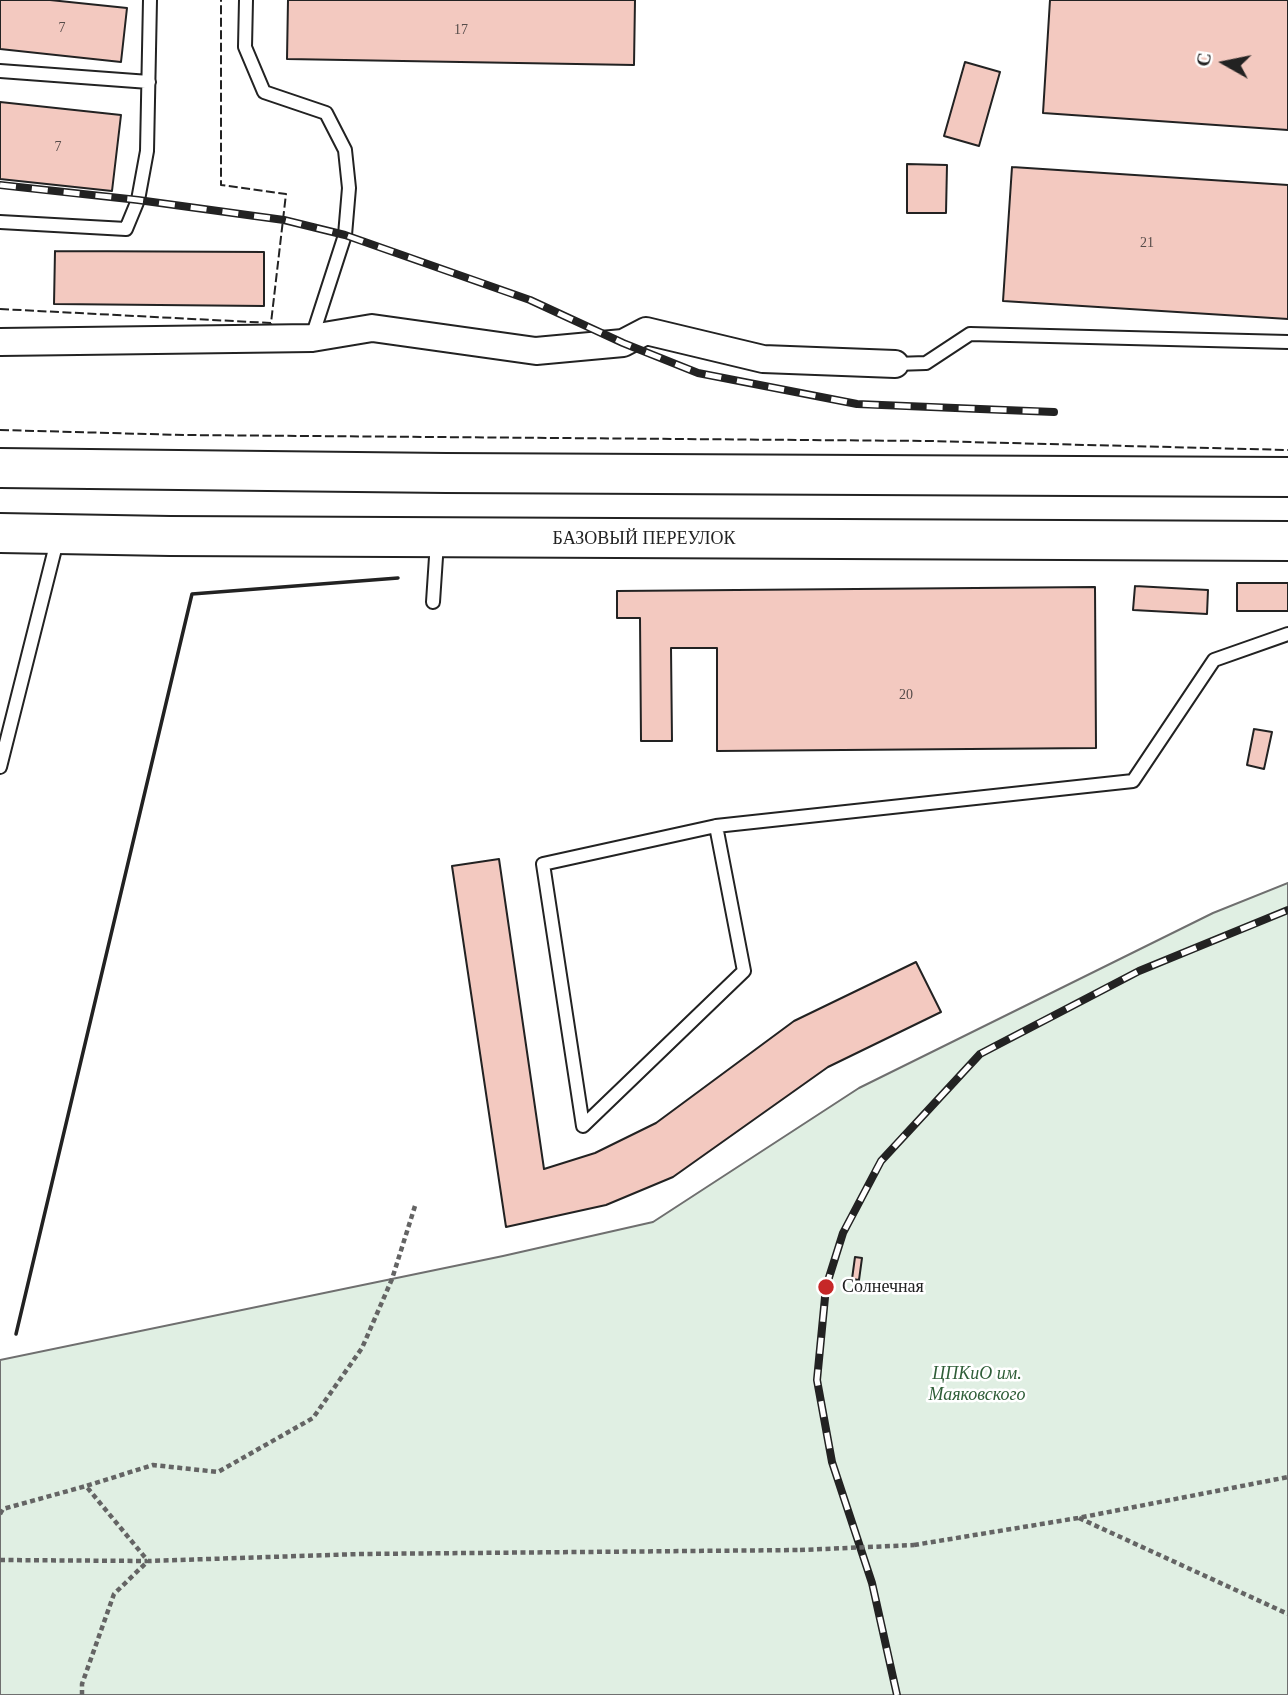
<!DOCTYPE html>
<meta charset="utf-8">
<style>
body{margin:0}
#map{position:relative;width:1288px;height:1695px;overflow:hidden;background:#fff;font-family:Georgia,serif}
canvas{display:block}
.north{position:absolute;left:1190px;top:28px;width:70px;height:70px;-webkit-text-stroke:5px #fff;paint-order:stroke;rotate:279deg;font-size:19px;font-weight:700;line-height:28px;text-align:center;color:#222}
.north::after{content:'';display:block;margin:auto;width:24px;height:32px;background:#222;clip-path:polygon(50% 0,100% 100%,50% 72%,0 100%)}
</style>
<div id="map">
<canvas width="1288" height="1695"></canvas>
<div class="north">С</div>
</div>
<script>
const context = document.querySelector('canvas').getContext('2d');
context.lineJoin = 'round';
function fill(path, color) { context.fillStyle = color; context.fill(path, 'evenodd'); }
const toPath = rows => new Path2D(rows.map(r => 'M' + r).join(''));
function strokePath(path, color, width, dash) { context.strokeStyle = color; context.lineWidth = width; context.lineCap = dash ? 'butt' : 'round'; context.setLineDash(dash || []); context.stroke(path); }
function drawText(font, color, halo, rows, align = 'center') {
  context.font = font + ' Georgia,serif'; context.lineWidth = 5; context.setLineDash([]); context.textBaseline = 'middle'; context.strokeStyle = halo; context.fillStyle = color; for (const [text, x, y, turn = 0] of rows) {
    context.save(); context.translate(x, y); context.rotate((+turn || 0) * Math.PI / 180); context.textAlign = isNaN(turn) ? turn : align; if (halo) context.strokeText(text, 0, 0); context.fillText(text, 0, 0); context.restore();
  }
}
const green = toPath([
 [1288,883,1288,1695,0,1695,0,1360,503,1256,653,1222,859,1088,1213,913,1288,883]
]);
fill(green, '#e0efe3');
strokePath(green, '#6f6f6f', 2);
const building = toPath([
 [0,0,50,0,127,8,121,62,0,49,0,0],
 [288,0,635,0,634,65,287,59,288,0],
 [1050,0,1288,0,1288,130,1043,113,1050,0],
 [965,62,1000,72,979,146,944,136,965,62],
 [0,102,121,115,112,191,0,179,0,102],
 [907,164,947,165,946,213,907,213,907,164],
 [1012,167,1288,185,1288,319,1003,301,1012,167],
 [55,251,264,252,264,306,54,304,55,251],
 [1237,583,1288,583,1288,611,1237,611,1237,583],
 [1135,586,1208,590,1207,614,1133,610,1135,586],
 [1095,587,1096,748,717,751,717,648,671,648,672,741,641,741,640,618,617,618,617,591,1095,587],
 [1254,729,1272,732,1264,769,1247,765,1254,729],
 [499,859,544,1169,595,1153,656,1123,794,1021,916,962,941,1012,828,1067,673,1177,606,1205,506,1227,452,866,499,859],
 [855,1257,862,1258,859,1280,852,1279,855,1257]
]);
fill(building, '#f3c9c0');
strokePath(building, '#222', 2);
const service = toPath([
 [246,0,245,47,264,92,326,113,345,150,349,188,345,235,312,337],
 [0,71,149,82],
 [0,222,126,229,138,200,147,151,150,0],
 [895,364,926,363,970,334,1288,342],
 [433,602,437,542],
 [0,767,58,537],
 [716,826,744,971,583,1126,543,864,716,826,1133,781,1214,660,1288,634]
]);
const minor = toPath([
 [0,342,312,338,372,328,536,351,623,343,646,331,763,359,895,364]
]);
const primary = toPath([
 [0,468,446,473,1288,477],
 [0,533,170,536,1288,541]
]);
strokePath(service, '#222', 16);
strokePath(minor, '#222', 30);
strokePath(primary, '#222', 42);
strokePath(toPath([
 [415,1206,392,1279,362,1348,313,1418,218,1472,153,1465,86,1486,148,1561,360,1554,800,1550],
 [0,1514,3,1509,86,1486],
 [1079,1518,1288,1614],
 [914,1545,1078,1518,1288,1477],
 [0,1560,147,1561],
 [82,1695,82,1684,114,1594,148,1561]
]), '#646464', 4.5, [5, 3.5]);
strokePath(service, '#fff', 12);
strokePath(minor, '#fff', 26);
strokePath(primary, '#fff', 38);
const rail = toPath([
 [0,185,138,200,284,220,345,235,530,300,623,343,698,373,857,404,1054,412],
 [897,1695,872,1583,832,1462,817,1380,826,1287,843,1233,881,1161,980,1054,1139,971,1288,910]
]);
strokePath(rail, '#222', 8);
strokePath(rail, '#fff', 5, [16]);
strokePath(toPath([
 [800,1550,914,1545]
]), '#646464', 4.5, [5, 3.5]);
strokePath(toPath([
 [0,309,271,323,286,194,221,185,221,0],
 [0,430,184,435,929,441,1288,450]
]), '#222', 2, [9, 3.5]);
strokePath(toPath([
 [16,1334,192,594,398,578]
]), '#222', 3.5);
for (const [x, y, r, color] of [
 [826,1287,9,"#c62828"]
]) { const dot = new Path2D(); dot.arc(x, y, r, 0, 2 * Math.PI); context.fillStyle = color; context.fill(dot); strokePath(dot, '#fff', 2.5); }
drawText('14px', '#564c4a', null, [
 ["7",62,28],
 ["17",461,30],
 ["7",58,147],
 ["21",1147,243],
 ["20",906,695]
]);
drawText('18px', '#222', '#fff', [
 ["БАЗОВЫЙ ПЕРЕУЛОК",644,539]
]);
drawText('18px', '#222', '#fff', [
 ["Солнечная",842,1287]
], 'left');
drawText('italic 18px', '#2f5e38', '#fff', [
 ["ЦПКиО им.",977,1374],
 ["Маяковского",977,1395]
]);
</script>
